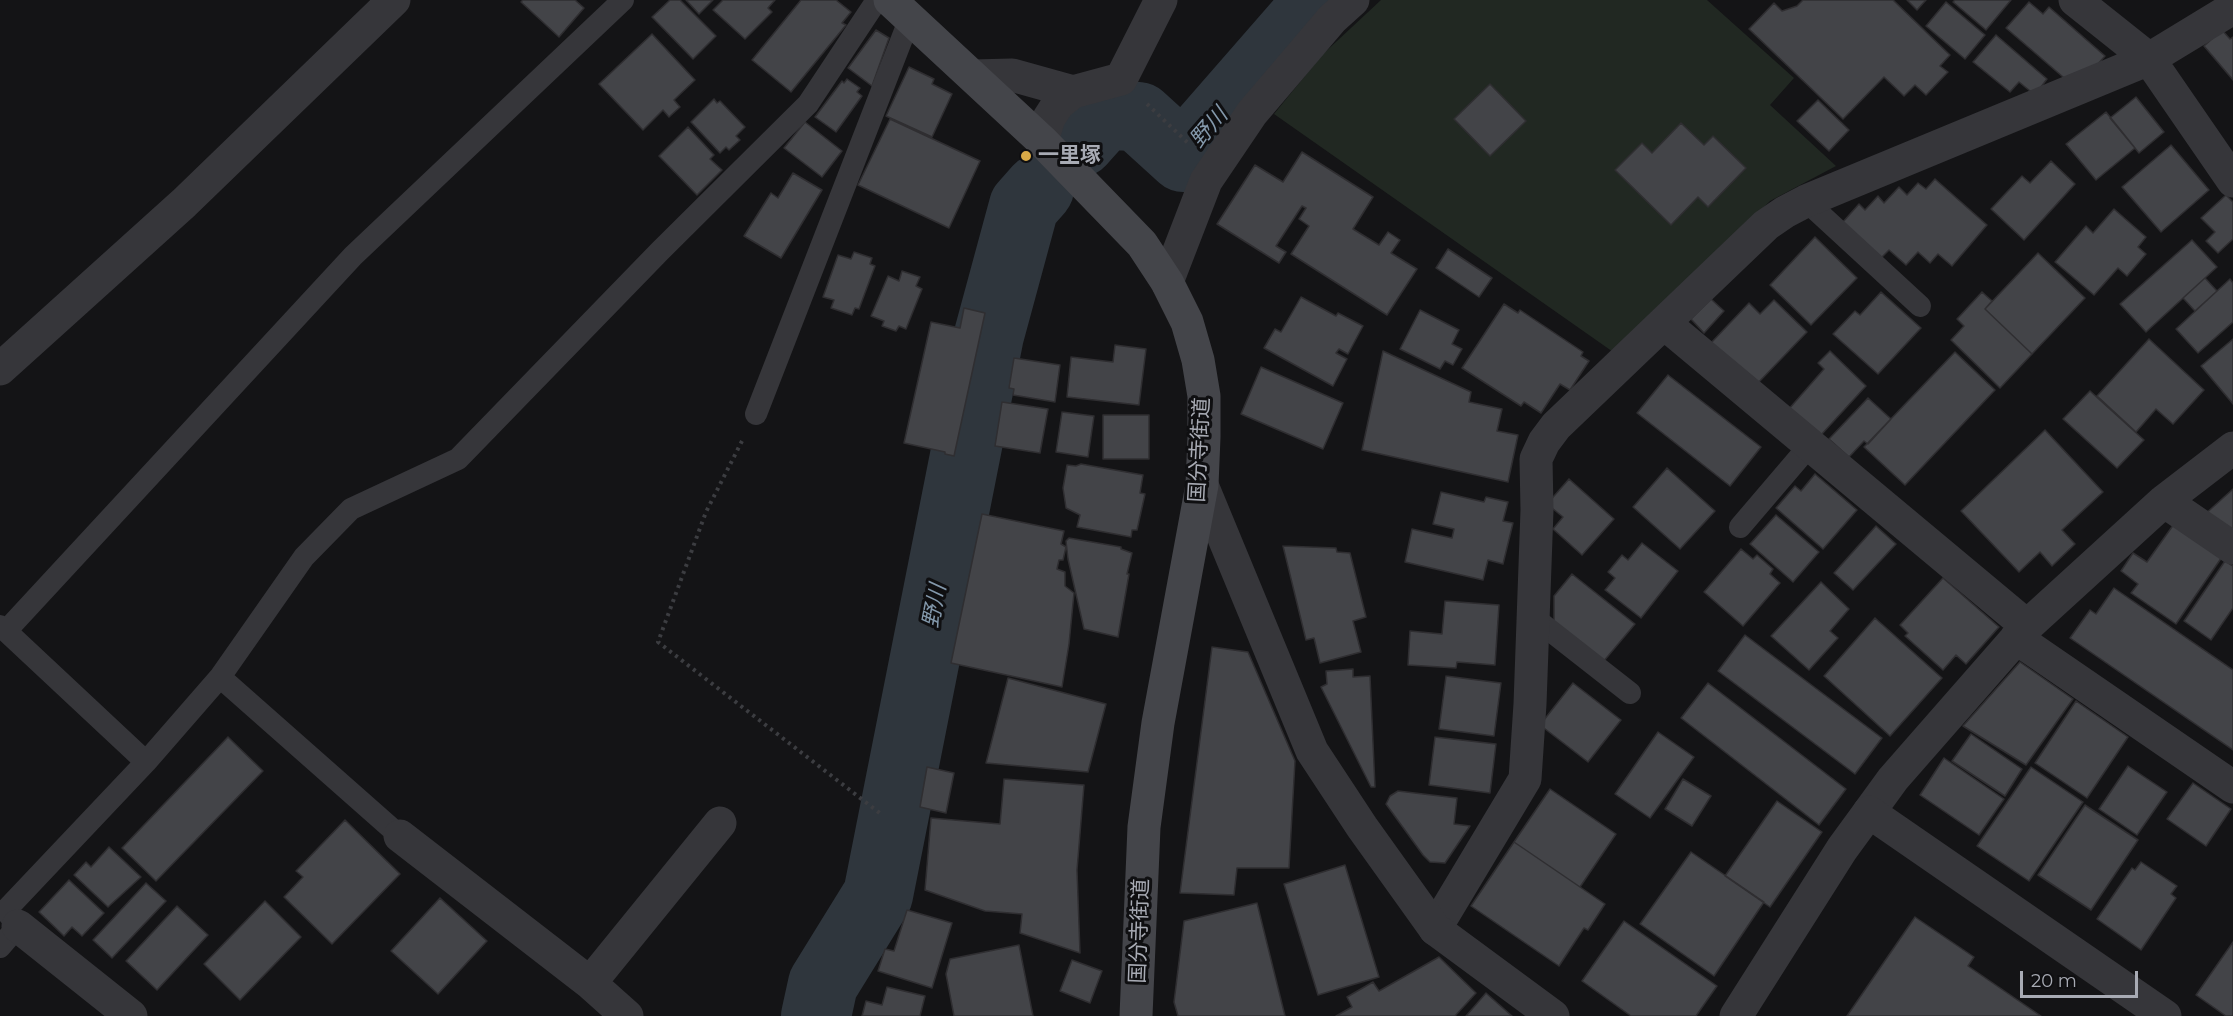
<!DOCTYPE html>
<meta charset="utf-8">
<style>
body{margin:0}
#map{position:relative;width:2233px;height:1016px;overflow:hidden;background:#141416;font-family:Montserrat,sans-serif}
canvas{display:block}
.scale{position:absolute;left:2020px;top:971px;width:118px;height:27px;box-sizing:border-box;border:3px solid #a8abb4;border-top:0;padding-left:8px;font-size:18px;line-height:21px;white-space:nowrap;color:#a8abb4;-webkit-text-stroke:4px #0f0f11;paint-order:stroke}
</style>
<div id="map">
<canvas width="2233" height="1016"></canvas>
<div class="scale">20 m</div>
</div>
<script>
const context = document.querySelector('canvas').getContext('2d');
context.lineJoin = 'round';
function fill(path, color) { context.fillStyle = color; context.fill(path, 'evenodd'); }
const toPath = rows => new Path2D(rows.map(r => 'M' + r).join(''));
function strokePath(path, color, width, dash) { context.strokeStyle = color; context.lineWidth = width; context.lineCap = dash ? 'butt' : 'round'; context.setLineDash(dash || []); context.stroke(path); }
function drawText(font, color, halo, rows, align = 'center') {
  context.font = font + ' Montserrat,"Noto Sans JP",sans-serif'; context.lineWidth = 6; context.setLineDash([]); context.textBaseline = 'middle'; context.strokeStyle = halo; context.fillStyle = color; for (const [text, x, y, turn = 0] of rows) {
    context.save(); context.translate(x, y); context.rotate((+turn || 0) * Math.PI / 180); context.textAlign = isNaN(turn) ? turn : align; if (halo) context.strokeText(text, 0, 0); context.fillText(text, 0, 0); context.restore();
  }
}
fill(toPath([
 [1381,0,1707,0,1794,78,1770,105,1836,166,1770,201,1616,354,1274,114,1322,55]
]), '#212822');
strokePath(toPath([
 [1105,114,1109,105]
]), '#2f363d', 12);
strokePath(toPath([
 [1080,142,1105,114,1139,117,1183,157,1320,0],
 [816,1016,823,984,878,895,989,335,1024,206,1039,189]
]), '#2f363d', 70);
const building = toPath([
 [523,0,575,0,584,8,559,37,521,2,523,0],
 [670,0,680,0,716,36,693,59,652,17,670,0],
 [686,0,713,0,699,14,686,0],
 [723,0,775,0,768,8,772,12,745,39,713,10,723,0],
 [801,0,836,0,851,12,842,23,846,25,791,92,752,60,801,0],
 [1803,0,1893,0,1950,55,1940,66,1948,72,1926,95,1915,85,1904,96,1884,77,1843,119,1749,29,1774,3,1782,11,1797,6,1803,0],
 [1907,0,1926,0,1917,10,1907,0],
 [1955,0,2011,0,1986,30,1953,2,1955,0],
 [1946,2,1985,35,1965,59,1926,26,1946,2],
 [2029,2,2043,14,2049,7,2105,56,2091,72,2070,83,2006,28,2029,2],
 [876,30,889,38,872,86,848,68,876,30],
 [2222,30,2230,39,2233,37,2233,80,2204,46,2222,30],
 [652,34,695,80,674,100,680,107,669,117,663,110,643,130,599,84,652,34],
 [1996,35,2047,79,2035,95,2019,82,2010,92,1973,62,1996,35],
 [909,67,934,79,932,84,952,94,932,137,886,116,909,67],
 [847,79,860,88,857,92,862,96,836,132,815,117,842,81,844,83,847,79],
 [1490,84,1526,121,1490,156,1454,119,1490,84],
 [2136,97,2164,132,2139,153,2110,118,2136,97],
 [714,99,717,103,720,101,745,127,736,136,740,140,729,150,726,147,720,153,691,122,714,99],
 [1818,100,1849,130,1829,151,1797,121,1818,100],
 [2106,112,2135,148,2096,180,2066,144,2106,112],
 [890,119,980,161,949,228,858,185,890,119],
 [805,122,842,151,822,177,784,148,805,122],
 [1681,123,1704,145,1713,136,1746,168,1708,207,1698,197,1671,225,1615,170,1642,143,1652,153,1681,123],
 [688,127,714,155,710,159,722,170,697,195,659,156,688,127],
 [2171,145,2209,190,2161,232,2122,187,2171,145],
 [1302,152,1373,197,1353,229,1379,245,1388,232,1400,240,1391,253,1417,269,1387,315,1291,254,1309,226,1299,219,1306,208,1302,206,1276,246,1286,252,1279,263,1217,224,1255,165,1283,182,1302,152],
 [2051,161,2075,184,2024,240,1991,209,2022,176,2030,183,2051,161],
 [793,173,822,190,781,258,744,236,771,193,778,198,793,173],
 [1935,179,1987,225,1952,266,1938,254,1930,263,1918,252,1906,265,1889,250,1881,258,1842,223,1859,204,1865,210,1878,196,1884,203,1899,187,1907,195,1918,183,1926,189,1935,179],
 [2226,195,2233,202,2233,239,2218,253,2206,241,2215,232,2201,218,2226,195],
 [2114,209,2146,237,2138,247,2146,254,2127,276,2118,268,2094,295,2055,262,2086,226,2093,233,2114,209],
 [1815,237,1857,278,1811,325,1770,285,1815,237],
 [2192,240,2217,267,2146,332,2120,304,2192,240],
 [1448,249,1492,278,1479,297,1436,268,1448,249],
 [854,252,872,258,870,264,875,266,859,309,855,308,852,315,831,308,834,300,823,297,838,255,851,259,854,252],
 [2038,253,2085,298,2032,354,1985,309,2038,253],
 [902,271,920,277,916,286,922,289,906,329,899,326,896,331,882,326,884,321,871,316,888,276,899,281,902,271],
 [2205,278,2217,291,2195,311,2183,298,2205,278],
 [2230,279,2233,283,2233,322,2198,353,2176,329,2230,279],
 [1881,292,1921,328,1878,374,1833,334,1855,311,1860,315,1881,292],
 [1982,292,1992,301,1985,309,2032,354,2000,388,1951,340,1964,326,1957,319,1982,292],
 [1301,297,1336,316,1338,313,1363,326,1348,354,1339,349,1336,353,1347,359,1333,386,1264,348,1275,329,1281,332,1301,297],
 [1711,299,1724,311,1704,333,1691,319,1711,299],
 [1774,300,1807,332,1757,384,1709,345,1749,303,1760,314,1774,300],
 [1504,304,1518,313,1520,310,1583,352,1581,356,1589,361,1570,390,1560,384,1541,413,1524,402,1521,406,1462,368,1504,304],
 [964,308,985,313,954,456,945,454,945,452,904,443,931,322,960,328,964,308],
 [1420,310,1459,330,1452,344,1462,349,1453,365,1445,361,1440,369,1400,349,1420,310],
 [2149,339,2204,390,2173,424,2156,409,2136,432,2097,396,2149,339],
 [2233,339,2233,404,2201,366,2233,339],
 [1115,345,1146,349,1139,405,1067,397,1071,357,1113,362,1115,345],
 [1383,351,1471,392,1469,402,1502,409,1497,431,1518,435,1508,482,1362,450,1383,351],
 [1830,351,1866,386,1821,435,1788,410,1824,369,1818,363,1830,351],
 [1955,352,1995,390,1905,485,1864,447,1955,352],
 [1014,358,1060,365,1055,402,1013,395,1014,389,1009,388,1014,358],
 [1261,367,1343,403,1323,449,1241,414,1261,367],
 [1668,375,1761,447,1730,486,1637,413,1668,375],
 [2090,391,2144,440,2117,468,2063,419,2090,391],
 [1868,398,1891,419,1868,444,1864,441,1849,457,1829,439,1868,398],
 [1002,402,1048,409,1040,453,995,446,1002,402],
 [1062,412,1094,416,1088,457,1056,452,1062,412],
 [1103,415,1149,415,1149,459,1103,459,1103,415],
 [2045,430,2103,492,2062,530,2075,544,2052,566,2040,552,2019,572,1961,511,2045,430],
 [1081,464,1143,475,1140,493,1145,494,1137,530,1132,530,1131,537,1077,527,1080,515,1066,508,1063,488,1067,465,1076,466,1081,464],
 [1667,468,1715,511,1680,549,1633,507,1667,468],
 [1815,474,1857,510,1823,549,1776,508,1795,486,1801,491,1815,474],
 [1569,479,1614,519,1582,555,1553,529,1563,517,1547,504,1569,479],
 [2233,489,2233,535,2203,516,2233,489],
 [1441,492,1484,502,1486,497,1508,502,1503,521,1513,523,1503,564,1488,560,1483,580,1405,562,1412,529,1452,538,1454,529,1433,524,1441,492],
 [982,514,1064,531,1061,544,1066,547,1063,560,1059,560,1057,569,1065,572,1065,586,1074,593,1069,644,1062,687,951,663,982,514],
 [1776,515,1819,552,1793,582,1750,544,1776,515],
 [2174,524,2222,557,2176,624,2131,593,2138,584,2121,571,2133,553,2147,562,2174,524],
 [1876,526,1896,544,1853,590,1834,573,1876,526],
 [1069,538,1121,547,1121,549,1132,553,1127,574,1129,574,1118,637,1084,629,1068,559,1066,541,1069,538],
 [1642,543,1678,571,1641,618,1605,590,1615,578,1608,572,1622,555,1628,560,1642,543],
 [1283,546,1336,548,1337,552,1350,553,1366,617,1353,621,1361,652,1320,663,1314,638,1306,640,1283,546],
 [1741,549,1753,559,1757,555,1773,569,1770,574,1780,583,1743,626,1704,592,1741,549],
 [2225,561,2233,566,2233,608,2211,640,2184,621,2225,561],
 [1572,574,1635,624,1603,662,1554,622,1554,596,1572,574],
 [1943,578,1999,627,1966,664,1956,655,1943,670,1905,636,1908,633,1900,625,1943,578],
 [1821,582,1849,609,1830,631,1838,638,1809,670,1771,636,1821,582],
 [2114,588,2233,670,2233,750,2070,638,2090,610,2096,614,2114,588],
 [1445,601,1499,605,1495,665,1457,662,1456,668,1408,665,1410,631,1442,634,1445,601],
 [1875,618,1942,678,1890,736,1824,676,1875,618],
 [1745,635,1882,738,1855,774,1718,671,1745,635],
 [1212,647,1248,652,1295,761,1289,868,1237,868,1234,895,1180,893,1212,647],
 [2020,662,2073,699,2026,765,1963,726,2020,662],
 [1353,669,1353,677,1370,676,1375,787,1371,787,1321,687,1327,684,1326,671,1353,669],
 [1446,676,1501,683,1494,736,1439,729,1446,676],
 [1008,678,1106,704,1088,772,986,763,1008,678],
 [1573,683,1621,720,1588,762,1540,725,1573,683],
 [1708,683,1846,789,1819,825,1681,718,1708,683],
 [2076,701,2128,737,2087,798,2035,763,2076,701],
 [1658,732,1694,757,1650,818,1615,794,1658,732],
 [1971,734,2022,769,2005,796,1952,761,1971,734],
 [228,737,263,771,156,881,122,848,228,737],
 [1435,737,1496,744,1490,793,1429,785,1435,737],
 [1944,758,2004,799,1979,835,1920,795,1944,758],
 [2128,766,2167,792,2137,835,2099,809,2128,766],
 [927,767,954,773,946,813,920,807,927,767],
 [2031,767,2083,802,2029,881,1977,846,2031,767],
 [1004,779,1084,785,1077,870,1080,953,1020,933,1022,914,985,911,925,890,931,818,1000,824,1004,779],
 [1683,779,1711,796,1692,826,1665,809,1683,779],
 [2193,783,2231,809,2206,846,2167,819,2193,783],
 [1550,789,1616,834,1580,887,1514,842,1550,789],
 [1398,791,1457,798,1454,824,1470,826,1445,863,1430,862,1423,855,1386,804,1390,796,1398,791],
 [1777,801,1822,832,1770,907,1725,876,1777,801],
 [2085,805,2138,840,2091,910,2038,875,2085,805],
 [345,820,400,874,332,944,284,897,303,877,296,871,345,820],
 [1514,842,1605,904,1588,930,1584,928,1559,966,1471,906,1514,842],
 [109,847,141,877,108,907,74,875,86,862,91,867,109,847],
 [1691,852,1764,902,1714,976,1640,924,1691,852],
 [2141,862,2177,886,2171,894,2176,898,2141,950,2097,919,2132,868,2135,870,2141,862],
 [1345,865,1379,977,1318,995,1284,884,1345,865],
 [69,880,104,913,82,936,72,927,64,936,39,912,69,880],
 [146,883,166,901,112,958,93,940,146,883],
 [440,898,487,941,438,994,391,951,440,898],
 [265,901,301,937,240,1000,204,964,265,901],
 [1257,903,1285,1016,1178,1016,1174,1002,1184,921,1257,903],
 [177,906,208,935,157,990,126,961,177,906],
 [907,910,952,923,932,988,878,971,885,949,894,951,907,910],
 [1915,917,1974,957,1968,966,2041,1016,1847,1016,1915,917],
 [1624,921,1717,986,1696,1016,1631,1016,1582,981,1624,921],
 [2233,942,2233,1016,2226,1016,2196,995,2233,942],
 [1019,945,1033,1016,954,1016,946,974,950,959,1019,945],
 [1439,957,1476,993,1455,1016,1336,1016,1352,1007,1347,997,1373,982,1379,991,1439,957],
 [1072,960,1102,971,1090,1003,1060,991,1072,960],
 [887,987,925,996,920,1016,862,1016,866,1001,882,1005,887,987],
 [1486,993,1512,1016,1466,1016,1486,993]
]);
fill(building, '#434448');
strokePath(building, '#2f2e31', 1.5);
strokePath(toPath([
 [1147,104,1188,143],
 [742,441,706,512,658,642,881,814]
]), '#3c3d41', 4, [3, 4.5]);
strokePath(toPath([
 [1806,201,1920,306],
 [756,414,910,18],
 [1740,527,1810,445],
 [1533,617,1630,693],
 [0,626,6,631,353,256,623,0],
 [6,631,146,762],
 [220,677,400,836],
 [6,910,146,762,220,677,304,557,351,509,458,459,660,251,808,104,877,0],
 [0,947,18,926,10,916]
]), '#36363a', 22);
strokePath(toPath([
 [2075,0,2149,59,2233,181],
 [973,76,1012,75,1073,92],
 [1042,141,1049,118,1058,104,1073,92,1121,79,1161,0],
 [1167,282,1206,181,1252,113,1332,19,1353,0],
 [1664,323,2027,626],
 [0,369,184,203,394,0],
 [2164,501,2233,548],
 [2016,638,2233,787],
 [1869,812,1893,779,2027,626,2164,501,2233,448],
 [400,836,590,983,627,1016],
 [18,926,131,1016],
 [1435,929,1525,779,1530,704,1537,510,1536,459,1544,442,1556,426,1766,225,1785,212,1806,201,2149,59,2233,8],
 [590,983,720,823]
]), '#36363a', 33);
strokePath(toPath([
 [1202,485,1312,751,1362,827,1435,929,1553,1016],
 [1736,1016,1842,849,1869,812,2165,1016]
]), '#36363a', 33);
strokePath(toPath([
 [890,0,1042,141,1142,244,1167,282,1187,322,1198,360,1204,396,1204,437,1202,485,1158,723,1144,827,1136,1016]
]), '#44454a', 33);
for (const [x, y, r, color] of [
 [1026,156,6,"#daaa47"]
]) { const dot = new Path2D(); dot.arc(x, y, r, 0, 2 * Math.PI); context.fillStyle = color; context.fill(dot); strokePath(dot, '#0f0f11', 2); }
drawText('bold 21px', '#a8abb4', '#0f0f11', [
 ["一里塚",1038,156]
], 'left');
drawText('21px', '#a8abb4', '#0f0f11', [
 ["国分寺街道",1200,450,-87],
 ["国分寺街道",1140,931,-88]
]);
drawText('italic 22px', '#8398ab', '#0f0f11', [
 ["野川",1209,128,-49],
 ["野川",935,606,-79]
]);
</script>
